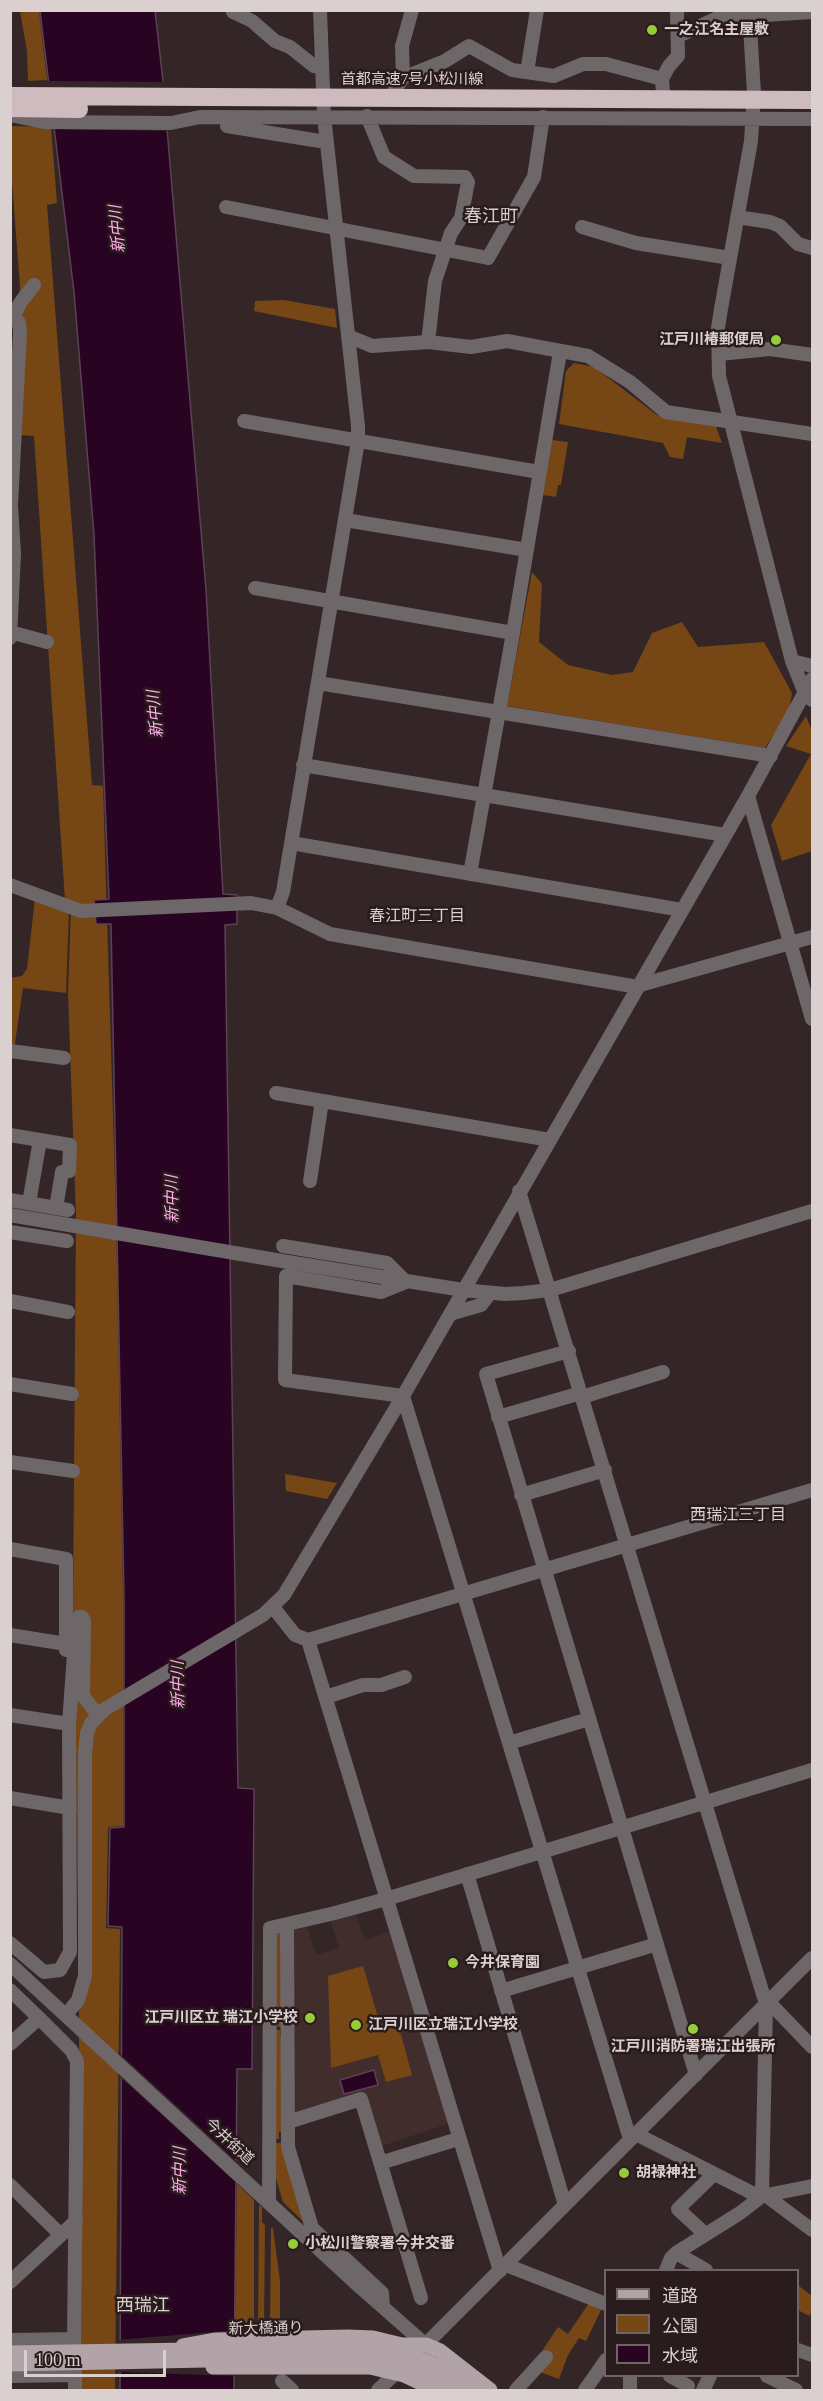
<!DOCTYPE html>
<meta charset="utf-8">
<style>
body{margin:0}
#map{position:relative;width:823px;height:2401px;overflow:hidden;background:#342626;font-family:"Times New Roman","Noto Sans JP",serif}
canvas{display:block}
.frame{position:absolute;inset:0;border:12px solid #dad0d0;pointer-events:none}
.legend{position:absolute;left:604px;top:2269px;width:195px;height:108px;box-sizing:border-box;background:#2a1c1c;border:2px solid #706464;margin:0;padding:8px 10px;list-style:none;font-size:18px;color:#dad0d0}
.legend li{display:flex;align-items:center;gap:12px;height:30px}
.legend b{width:30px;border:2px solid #706464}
.scale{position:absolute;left:24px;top:2350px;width:142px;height:27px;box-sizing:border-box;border:3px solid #dad0d0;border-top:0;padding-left:8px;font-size:18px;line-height:21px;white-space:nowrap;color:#dad0d0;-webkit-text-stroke:4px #2a1c1c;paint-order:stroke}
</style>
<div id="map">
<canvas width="823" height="2401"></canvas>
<div class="frame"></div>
<ul class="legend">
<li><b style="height:8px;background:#b2a3a8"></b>道路</li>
<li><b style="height:16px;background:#764715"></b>公園</li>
<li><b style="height:16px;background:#280422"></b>水域</li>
</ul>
<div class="scale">100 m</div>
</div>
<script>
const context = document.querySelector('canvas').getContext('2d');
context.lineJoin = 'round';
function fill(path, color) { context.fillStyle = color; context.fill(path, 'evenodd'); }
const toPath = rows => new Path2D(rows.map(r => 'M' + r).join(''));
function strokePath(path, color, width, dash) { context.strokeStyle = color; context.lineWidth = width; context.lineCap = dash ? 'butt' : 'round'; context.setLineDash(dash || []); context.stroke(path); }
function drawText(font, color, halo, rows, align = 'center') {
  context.font = font + ' "Times New Roman","Noto Sans JP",serif'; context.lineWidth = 5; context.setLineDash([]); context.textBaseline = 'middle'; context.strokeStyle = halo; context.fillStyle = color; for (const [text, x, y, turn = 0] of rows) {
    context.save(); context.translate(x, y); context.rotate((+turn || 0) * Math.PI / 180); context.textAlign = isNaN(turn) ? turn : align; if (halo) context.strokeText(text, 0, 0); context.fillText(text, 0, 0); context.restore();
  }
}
fill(toPath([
 [356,1915,365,1940,391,1931,450,2123,379,2147,364,2096,292,2118,290,1931,307,1927,316,1955,339,1948,331,1922]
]), '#422d2d');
fill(toPath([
 [20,11,39,11,47,80,28,81,27,51],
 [10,126,51,127,57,203,47,205,92,785,103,786,116,1215,123,1597,123,1826,108,1827,106,1928,120,1929,115,2390,79,2390,79,1986,73,1608,76,1215,68,993,71,905,65,900,34,436,19,435,17,309,20,287,11,169],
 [284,300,335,309,337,328,254,311,255,301],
 [574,363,594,367,657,415,715,424,722,443,687,437,683,459,670,457,663,443,559,424,566,371],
 [552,440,568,442,561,485,558,485,556,497,543,495],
 [532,572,542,584,539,642,568,665,612,675,633,672,652,633,682,622,698,647,764,642,792,693,789,711,765,748,507,706],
 [806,716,812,731,812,851,782,861,771,825,811,754,786,746],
 [35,898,69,911,66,993,23,988,14,1050,11,1049,10,978,22,976,27,969],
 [285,1474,337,1483,327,1499,286,1491],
 [281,1932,283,2027,275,2026,275,1934],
 [363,1966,380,2024,397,2020,412,2075,386,2082,378,2055,331,2068,328,1976],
 [276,2030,280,2030,280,2037,283,2037,283,2132,279,2132,279,2139,275,2139],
 [275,2143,282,2143,310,2228,283,2202,275,2175],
 [237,2184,254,2200,254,2328,235,2328],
 [259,2205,262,2207,262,2222,265,2225,264,2329,258,2329],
 [271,2228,273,2228,280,2281,280,2332,276,2328,270,2328],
 [799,2286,812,2296,812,2312,809,2316,798,2310],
 [589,2303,602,2308,586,2341,579,2338,568,2355,559,2379,540,2372,551,2357,542,2351,558,2327,568,2334]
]), '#764715');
const water = toPath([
 [40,11,155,11,163,81,206,590,223,894,237,895,237,924,225,925,238,1788,254,1789,252,2069,237,2069,234,2390,120,2390,122,1927,108,1926,110,1828,124,1827,124,1596,111,924,96,924,94,900,109,899,94,535,74,292,40,11],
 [374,2070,378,2085,344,2094,340,2080,374,2070]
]);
fill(water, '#280422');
strokePath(water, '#5d4156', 1.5);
fill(toPath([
 [45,81,166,82,170,131,51,129],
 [118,2052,239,2163,239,2185,118,2075],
 [237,2330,237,2376,117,2372,117,2340]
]), '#342626');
strokePath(toPath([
 [749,10,754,93,751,141,721,309,718,328,719,376,792,661,805,693,812,700],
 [233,12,252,21,275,41,290,47,314,66,321,67],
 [678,36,718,18,812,12],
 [527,72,537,10],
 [403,78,402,46,412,10],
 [662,79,669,66,678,56,677,10],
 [394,91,403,78,445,61,469,46,512,70,554,76,583,64,606,64,662,79,663,92],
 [10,115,44,122,171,123,200,117,812,119],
 [367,116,384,157,414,176,465,177,468,182,461,218,451,233,435,281,428,342],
 [227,126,326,142],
 [226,207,488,258,534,177,543,117],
 [737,217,770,222,780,226,798,244,812,248],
 [582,227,636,243,730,258],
 [10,309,19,323,20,332,11,505,14,554,10,638],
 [12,320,20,303,34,285],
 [348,336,372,346,428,342,471,347,507,341,588,356,630,382,666,412,812,434],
 [719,354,770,349,812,355],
 [244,421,539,472],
 [345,520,527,550],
 [255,588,513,633],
 [10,632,47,642],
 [792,661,812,666],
 [318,683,771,756],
 [303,765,725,835],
 [748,796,812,1019],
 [291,843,682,910],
 [470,874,513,633,560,352],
 [10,885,81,911,251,903,277,908,330,934,638,987],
 [277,908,283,892,358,441,358,426,324,116,320,10],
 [640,985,812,937],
 [10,1051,64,1058],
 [276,1093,550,1140],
 [10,1135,70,1145,69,1171,62,1172,56,1208],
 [310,1181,322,1101],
 [519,1191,766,2004,762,2196],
 [10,1200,68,1210],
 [29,1203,40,1140],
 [10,1215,63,1224],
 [10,1232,67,1241],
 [283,1246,387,1263,406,1282,381,1292,286,1276,285,1380,403,1396,630,2139],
 [288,1262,463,1290,505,1294,523,1293,550,1290,812,1211],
 [10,1301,68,1312],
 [450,1314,481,1305,490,1293],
 [569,1351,486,1374,696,2075],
 [10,1384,72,1394],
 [582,1397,663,1372],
 [498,1417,581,1393],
 [10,1462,73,1471],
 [521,1495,605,1470],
 [10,1549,66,1559,66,1650],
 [273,1607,295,1635,308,1640,812,1490],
 [10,1635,66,1644],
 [308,1640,500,2271],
 [326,1697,363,1685,381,1685,405,1677],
 [10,1715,69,1724],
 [509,1743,589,1719],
 [10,1798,70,1808],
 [467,1874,565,2205],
 [287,1925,288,2147,312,2228,382,2293,383,2307],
 [10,1943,44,1972,60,1970,70,1952,69,1724,76,1626,79,1617,82,1617,84,1621,83,1696,98,1715],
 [10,1964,360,2287,426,2345],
 [10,1990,39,2018,10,2044],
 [501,1991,657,1944],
 [768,2001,812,2047],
 [66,2015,78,2000,85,1976,85,1753,87,1733,91,1723,105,1709,263,1615,284,1595,403,1396,748,796,812,679],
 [39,2018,71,2050,77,2061,74,2339],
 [288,2122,361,2099,421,2298],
 [636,2134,760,2197],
 [380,2163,458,2139],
 [10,2185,61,2235],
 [764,2194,812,2230],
 [269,2202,270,1928,335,1913,386,1899,812,1770],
 [705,2234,678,2209,714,2174],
 [676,2253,706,2270],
 [506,2265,606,2304],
 [666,2270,671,2258,676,2253,740,2213,762,2196,812,2186],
 [10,2282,76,2221],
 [10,2340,74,2339,75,2375,10,2376],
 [798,2350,812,2355],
 [418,2352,812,1958],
 [670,2376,688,2386],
 [767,2376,796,2390],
 [282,2381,292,2390],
 [75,2390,75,2375],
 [378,2390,402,2367],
 [516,2390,546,2357],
 [585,2390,606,2360],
 [630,2390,630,2376],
 [703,2390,710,2376]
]), '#6e6769', 14);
strokePath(toPath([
 [183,2346,216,2340,348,2337,373,2338,402,2345,426,2345,440,2351,490,2390],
 [213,2367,370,2367,404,2375,436,2390]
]), '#b2a3a8', 15);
strokePath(toPath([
 [63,1224,288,1262]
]), '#6e6769', 14);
strokePath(toPath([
 [10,2353,368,2347,408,2355,428,2362,445,2370,477,2390],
 [10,2364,353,2357,383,2360,413,2369,457,2390]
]), '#b2a3a8', 15);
strokePath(toPath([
 [10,96,812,100],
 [10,108,79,109]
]), '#cdbbc0', 18);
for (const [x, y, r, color] of [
 [652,30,6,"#96cc3a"],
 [776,340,6,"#96cc3a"],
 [453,1963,6,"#96cc3a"],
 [310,2018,6,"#96cc3a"],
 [356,2025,6,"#96cc3a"],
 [693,2029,6,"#96cc3a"],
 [624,2173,6,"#96cc3a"],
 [293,2244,6,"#96cc3a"]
]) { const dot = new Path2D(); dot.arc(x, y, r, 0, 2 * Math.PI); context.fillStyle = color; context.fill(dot); strokePath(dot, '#2a1c1c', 2); }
drawText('bold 15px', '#dad0d0', '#2a1c1c', [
 ["一之江名主屋敷",664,30],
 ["江戸川椿郵便局",764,340,"right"],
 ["今井保育園",465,1963],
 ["江戸川区立 瑞江小学校",298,2018,"right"],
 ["江戸川区立瑞江小学校",368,2025],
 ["江戸川消防署瑞江出張所",693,2047,"center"],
 ["胡禄神社",636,2173],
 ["小松川警察署今井交番",305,2244]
], 'left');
drawText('15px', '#dad0d0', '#2a1c1c', [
 ["首都高速7号小松川線",412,80],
 ["今井街道",229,2142,43],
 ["新大橋通り",266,2329,-1]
]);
drawText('italic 16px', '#ffabea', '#2a1c1c', [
 ["新中川",118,229,-95],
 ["新中川",156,714,-95],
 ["新中川",173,1199,-91],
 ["新中川",179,1685,-91],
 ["新中川",181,2171,-90]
]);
drawText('16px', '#dad0d0', '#2a1c1c', [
 ["春江町三丁目",417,917],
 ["西瑞江三丁目",738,1516]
]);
drawText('18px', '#dad0d0', '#2a1c1c', [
 ["春江町",491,217],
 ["西瑞江",143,2306]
]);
</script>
